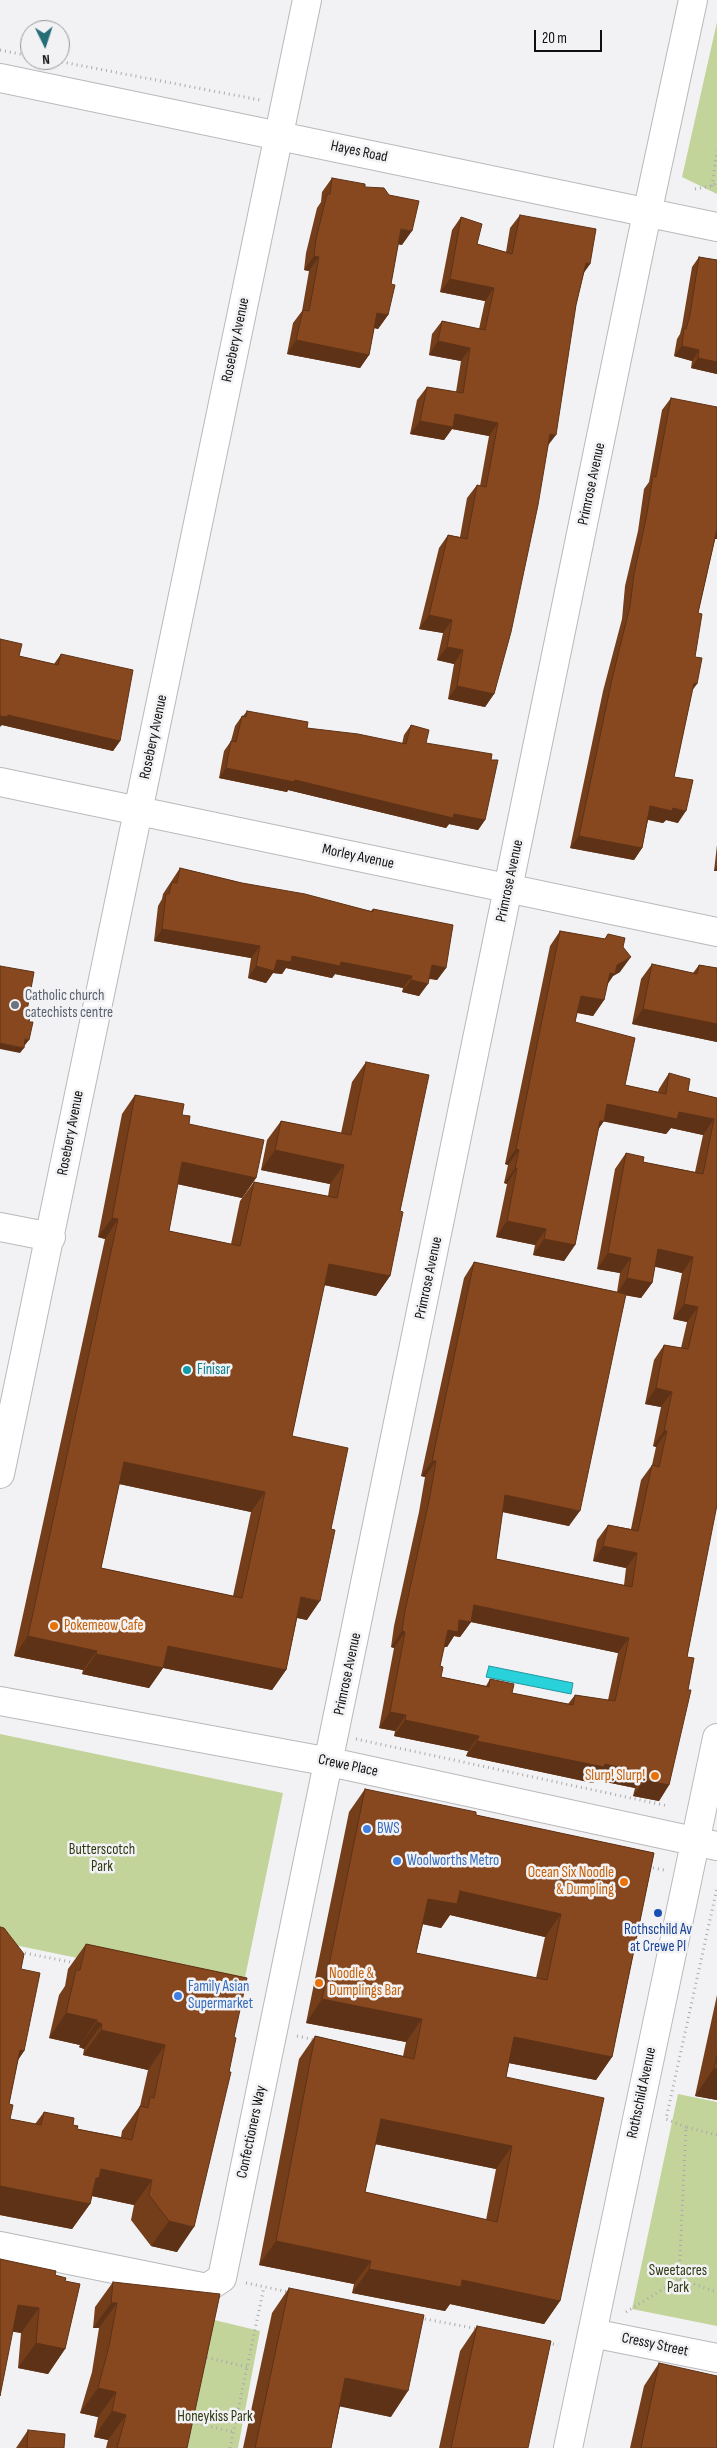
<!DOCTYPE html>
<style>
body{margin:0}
#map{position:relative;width:717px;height:2448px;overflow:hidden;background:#f2f2f5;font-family:"Sofia Sans Condensed",sans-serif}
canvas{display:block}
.north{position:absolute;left:20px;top:20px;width:50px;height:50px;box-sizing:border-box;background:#f2f2f5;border:1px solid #98989a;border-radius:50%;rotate:176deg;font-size:14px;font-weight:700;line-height:20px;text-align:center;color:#101011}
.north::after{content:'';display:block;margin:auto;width:18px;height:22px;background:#256e78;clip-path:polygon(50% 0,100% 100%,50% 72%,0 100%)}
.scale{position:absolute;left:534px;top:30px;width:68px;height:22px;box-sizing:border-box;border:2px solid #101011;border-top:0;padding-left:6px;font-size:15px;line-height:18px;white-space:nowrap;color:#101011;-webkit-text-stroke:4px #f2f2f5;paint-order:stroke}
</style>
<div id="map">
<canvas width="717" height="2448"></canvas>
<div class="north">N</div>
<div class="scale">20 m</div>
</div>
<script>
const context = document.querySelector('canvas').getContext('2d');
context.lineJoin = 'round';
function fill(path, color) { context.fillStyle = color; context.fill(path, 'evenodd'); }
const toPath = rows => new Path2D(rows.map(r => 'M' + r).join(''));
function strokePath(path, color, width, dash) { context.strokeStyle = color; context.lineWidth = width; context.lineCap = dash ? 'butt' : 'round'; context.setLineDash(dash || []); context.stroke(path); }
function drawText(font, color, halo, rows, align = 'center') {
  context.font = font + ' "Sofia Sans Condensed",sans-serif'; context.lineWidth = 5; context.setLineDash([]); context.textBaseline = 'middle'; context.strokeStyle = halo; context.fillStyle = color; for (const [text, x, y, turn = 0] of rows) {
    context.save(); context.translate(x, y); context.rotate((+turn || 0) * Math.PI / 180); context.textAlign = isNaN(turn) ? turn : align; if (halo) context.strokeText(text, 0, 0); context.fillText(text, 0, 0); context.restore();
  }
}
fill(toPath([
 [717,22,717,194,682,177],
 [0,1734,283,1793,242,1992,0,1942],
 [678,2094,717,2102,717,2326,632,2309],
 [206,2318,260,2331,238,2448,179,2448]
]), '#c2d49a');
const water = toPath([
 [489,1666,573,1683,571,1694,486,1677,489,1666]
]);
fill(water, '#29d1da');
strokePath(water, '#22979e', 1);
const minor = toPath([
 [0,78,717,227],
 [0,782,717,932],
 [0,1227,51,1237],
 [0,1474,307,0],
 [0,1701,330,1762,717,1846],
 [0,2246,207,2288,222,2278,641,242,693,0],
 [592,2333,717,2358],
 [568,2448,717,1738]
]);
strokePath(minor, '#b9b9bc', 30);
strokePath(toPath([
 [0,50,30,56],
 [52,60,260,100],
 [712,186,717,151],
 [695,189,712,186,717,182],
 [356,1739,668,1806],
 [648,1867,664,1870],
 [20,1952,75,1963],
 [297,2036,315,2040],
 [686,2127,666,2119,717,1888],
 [717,2135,686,2127,679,2279,717,2292],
 [246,2283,289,2292],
 [626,2312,679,2279],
 [420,2318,478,2329],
 [548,2343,558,2345],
 [201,2356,209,2312],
 [187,2421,234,2432],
 [182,2448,201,2356,247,2367],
 [230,2448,264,2287]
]), '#aaaaad', 3, [1, 4]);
strokePath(minor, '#fff', 28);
fill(toPath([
 [332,178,365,187,402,245,398,244,391,284,388,315,378,329,374,328,369,355,360,368,287,354,293,323,302,311,309,271,304,270,306,253,317,208,321,202,322,192],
 [520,215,590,264,584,272,576,305,548,446,494,694,485,707,448,699,454,664,437,660,443,633,419,629,439,548,448,535,460,537,467,498,477,485,480,486,489,436,452,429,444,440,410,434,417,400,427,387,456,392,461,361,429,355,432,334,442,321,479,329,485,301,440,292,452,230,461,217,477,244,506,252,510,228],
 [699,257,717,260,717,374,691,368,692,361,674,356,677,339,680,334,682,326,692,267],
 [671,398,717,539,715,539,698,613,692,691,674,777,678,823,666,820,663,823,648,820,642,848,634,860,570,848,603,691,622,619,625,586,638,531,644,489,649,482,662,410],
 [61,654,120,741,113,751,2,725,19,656,54,664],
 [247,711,307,728,402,744,404,735,411,725,426,743,485,820,478,830,449,824,446,828,288,790,287,792,219,778,224,751,231,741,235,726,242,716,243,716],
 [717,845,717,871,714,871],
 [180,868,242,883,371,911,373,909,446,968,437,980,429,979,419,996,402,992,403,988,335,974,332,978,286,968,282,974,273,973,266,983,248,978,251,958,154,941,158,906,162,899,163,894],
 [560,931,605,939,608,934,623,947,620,972,613,976,607,985,604,1000,593,1016,577,1013,575,1022,625,1085,658,1092,659,1089,669,1073,688,1091,717,1098,687,1657,688,1690,669,1785,659,1801,633,1796,635,1788,596,1780,593,1783,466,1756,468,1751,394,1736,395,1731,379,1728,394,1648,391,1647,394,1626,419,1512,425,1477,421,1476,464,1278,474,1262,617,1292,620,1273,597,1269,615,1169,626,1153,643,1162,695,1172,703,1135,671,1128,666,1134,604,1121,598,1129,575,1245,564,1261,533,1255,535,1245,496,1237,507,1184,504,1183,508,1165,505,1164,550,946],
 [655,1266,682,1273,673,1319,687,1322,681,1348,664,1345,654,1360,645,1404,661,1407,653,1446,656,1447,652,1465,641,1480,631,1529,608,1525,597,1540,593,1561,626,1568,624,1585,496,1559,502,1512,569,1526,626,1295,641,1298,652,1283],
 [471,1622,618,1653,608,1700,575,1695,568,1704,512,1693,490,1679,486,1686,441,1677,440,1666,444,1647,447,1647,454,1636,460,1637],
 [652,964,693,973,699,965,717,968,717,1042,632,1024,641,979],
 [366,1062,400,1211,390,1276,376,1296,324,1285,292,1436,307,1620,297,1618,286,1670,272,1690,163,1668,149,1688,82,1674,83,1670,14,1656,105,1239,98,1237,122,1114,135,1095,182,1115,189,1124,256,1178,242,1198,177,1184,169,1231,231,1244,240,1201,254,1182,328,1196,330,1184,261,1170,267,1140,281,1121,341,1133,352,1082],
 [119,1484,251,1512,233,1596,101,1568],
 [365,1789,476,1815,654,1853,612,2057,596,2080,509,2063,506,2077,560,2301,544,2324,450,2304,445,2311,352,2293,354,2284,259,2265,299,2059,315,2036,403,2056,406,2042,306,2023,349,1812],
 [450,1915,545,1937,536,1978,416,1953,423,1924,441,1928],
 [375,2144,496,2169,486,2220,365,2192],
 [0,1927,21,1969,24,2051,18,2060,9,2104,10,2119,35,2124,44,2112,73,2125,77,2129,121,2137,122,2131,140,2106,148,2070,83,2055,84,2049,79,2047,80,2045,49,2038,59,1995,65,1986,68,1969,86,1944,247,1978,177,2252,151,2246,131,2220,134,2205,92,2196,90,2204,72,2229,0,2215],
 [717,1995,717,2100,695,2096],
 [0,2259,55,2275,65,2281,65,2349,48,2374,18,2368,21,2333,13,2331],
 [113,2282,187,2448,106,2448,108,2440,94,2437,98,2417,80,2413,92,2372,99,2328,93,2328,95,2307],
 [289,2288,391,2417,340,2406,331,2448,243,2448,272,2313],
 [477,2326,528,2448,439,2448,460,2351],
 [659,2363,717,2448,630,2448,644,2386],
 [28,2430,64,2448,16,2448]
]), '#743e1b');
fill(toPath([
 [401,229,412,231,402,245,392,243],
 [314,256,319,257,309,271,304,270],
 [586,263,590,264,581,277],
 [450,279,494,288,485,301,440,292],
 [377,313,388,315,378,329,368,326],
 [296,340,369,355,360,368,287,354],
 [438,341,470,348,461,361,429,355],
 [682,346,699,350,692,361,674,356],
 [698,358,717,362,717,374,691,368],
 [455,414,498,423,489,436,452,429,444,440,410,434,420,421],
 [550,434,556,435,546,448],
 [717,527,717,539,709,538],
 [429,615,452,620,443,633,419,629],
 [447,647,463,650,454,664,437,660],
 [694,683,697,684,688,696],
 [457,686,494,694,485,707,448,699],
 [8,715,120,741,113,751,2,725,0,727,0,716],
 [226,768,295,780,485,820,478,830,449,824,446,828,288,790,287,792,219,778],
 [650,806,673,808,686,811,678,823,666,820,663,823,642,818],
 [579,836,642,848,634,860,570,848],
 [717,866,717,871,714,871],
 [162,929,260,946,251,958,154,941],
 [292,956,341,962,412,976,403,988,335,974,332,978,286,968,282,974,273,973,266,983,248,978,256,966],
 [631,957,620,972,613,976,604,989,610,973,617,965],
 [432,965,446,968,437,980,423,977],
 [411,980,428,984,419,996,402,992],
 [581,996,604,1000,593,1016,570,1011],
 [643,1009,717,1024,717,1042,632,1024],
 [25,1039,29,1040,25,1045,22,1045],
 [0,1043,24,1048,20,1053,0,1049],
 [607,1104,679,1112,714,1119,703,1135,671,1128,666,1134,596,1120],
 [600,1121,604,1121,593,1137],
 [516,1149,519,1150,508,1165,505,1164],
 [275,1150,344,1165,330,1184,261,1170],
 [182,1162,256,1178,242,1198,168,1182],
 [515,1168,517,1168,507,1184,504,1183],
 [112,1218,118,1219,105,1239,98,1237],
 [507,1221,546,1229,535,1245,496,1237],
 [544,1239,575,1245,564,1261,533,1255],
 [658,1249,693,1257,682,1273,647,1265],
 [608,1253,631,1258,620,1273,597,1269],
 [329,1264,390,1276,376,1296,315,1283],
 [627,1278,652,1283,641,1298,617,1294],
 [684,1304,698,1307,687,1322,673,1319],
 [656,1388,672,1392,661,1407,645,1404],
 [664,1431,667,1431,656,1447,653,1446],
 [432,1461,436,1461,425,1477,421,1476],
 [124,1462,265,1492,251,1512,110,1482],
 [505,1495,580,1511,569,1526,494,1510],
 [603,1546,637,1553,626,1568,593,1561],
 [301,1597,320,1601,307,1620,288,1616],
 [474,1605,629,1638,618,1653,471,1622,460,1637,454,1636,447,1647,437,1646,448,1630],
 [402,1631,405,1632,394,1648,391,1647],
 [28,1636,97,1651,83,1670,14,1656],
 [168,1646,286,1670,272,1690,154,1666],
 [96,1654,163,1668,149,1688,82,1674],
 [390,1712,406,1715,395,1731,379,1728],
 [405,1720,479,1736,468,1751,394,1736],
 [477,1741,605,1764,646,1773,635,1788,596,1780,593,1783,466,1756],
 [644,1780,669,1785,659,1801,633,1796],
 [460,1891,561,1914,545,1937,450,1915,441,1928,412,1922,428,1899],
 [322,1999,422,2019,406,2042,306,2023],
 [66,2013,97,2020,80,2045,49,2038],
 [97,2022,102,2024,84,2049,79,2047],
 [101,2030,165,2045,148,2070,83,2055],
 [514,2037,612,2057,596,2080,498,2061],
 [20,2050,24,2051,7,2076],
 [714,2068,717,2069,717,2100,695,2096],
 [381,2119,512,2146,496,2169,365,2142],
 [101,2169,152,2180,134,2205,87,2195,90,2204,72,2229,0,2215,0,2186],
 [169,2221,194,2227,177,2252,151,2246],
 [276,2241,371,2261,354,2284,259,2265],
 [369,2269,462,2280,560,2301,544,2324,450,2304,445,2311,352,2293],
 [111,2303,117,2303,99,2328,93,2328],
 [18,2305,39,2308,21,2333,1,2330],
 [36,2343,65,2349,48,2374,18,2368],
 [345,2378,408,2391,391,2417,328,2404],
 [98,2388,116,2392,98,2417,80,2413],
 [112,2411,126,2415,108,2440,94,2437]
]), '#5e3216');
const building = toPath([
 [332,178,365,184,365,187,384,188,389,195,419,201,412,231,401,229,391,284,395,285,388,315,377,313,369,355,296,340,303,310,309,311,319,257,314,256,316,239,327,194,330,194,332,178],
 [520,215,596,229,590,264,586,263,576,305,556,435,550,434,538,505,511,632,494,694,457,686,463,650,447,647,452,620,429,615,448,535,467,539,477,485,486,487,498,423,455,414,453,427,420,421,427,387,463,393,470,348,438,341,442,321,485,330,494,288,450,279,461,217,482,224,477,244,512,254,520,215],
 [699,257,717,260,717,362,698,358,699,350,682,346,684,328,686,329,690,315,699,257],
 [671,398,717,407,717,529,698,613,702,614,695,657,702,658,697,684,694,683,674,777,693,780,686,811,673,808,672,811,650,806,642,848,579,836,612,679,630,606,634,574,646,519,653,476,656,477,671,398],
 [0,639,22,644,19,656,58,665,61,654,133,670,120,741,8,715,7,717,0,716,0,639],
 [247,711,308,722,307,728,358,734,406,744,411,725,429,730,426,743,492,754,491,760,498,760,485,820,454,814,453,818,295,780,294,782,226,768,231,741,236,742,242,716,246,717,247,711],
 [180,868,242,883,305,894,373,912,373,909,453,925,446,968,432,965,428,984,411,980,412,976,341,962,340,966,292,956,291,962,277,960,274,971,256,966,260,946,162,929,166,894,169,894,172,882,177,883,180,868],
 [560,931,605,939,608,934,625,938,623,947,631,957,617,965,615,974,610,973,604,1000,581,996,575,1022,635,1038,625,1085,666,1094,669,1073,690,1079,688,1091,717,1098,717,1505,687,1657,694,1658,688,1690,691,1690,669,1785,644,1780,646,1773,605,1764,604,1767,477,1741,479,1736,405,1720,406,1715,390,1712,405,1632,402,1631,405,1611,430,1496,436,1461,432,1461,474,1262,626,1294,580,1511,505,1495,496,1559,632,1587,637,1553,603,1546,608,1525,638,1531,652,1465,659,1467,667,1431,664,1431,672,1392,656,1388,664,1345,688,1349,698,1307,684,1304,693,1257,658,1249,652,1283,627,1278,631,1258,608,1253,626,1153,644,1157,643,1162,703,1174,714,1119,679,1112,677,1119,607,1104,604,1121,600,1121,575,1245,544,1239,546,1229,507,1221,517,1168,515,1168,519,1150,516,1149,560,931],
 [474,1605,629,1638,615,1701,575,1695,573,1705,512,1693,514,1684,490,1679,489,1687,441,1677,443,1667,440,1666,448,1630,458,1632,459,1620,471,1622,474,1605],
 [652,964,697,974,699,965,717,968,717,1024,643,1009,652,964],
 [0,966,34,972,27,1011,31,1012,29,1022,33,1022,29,1040,25,1039,24,1048,0,1043,0,966],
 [366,1062,429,1075,400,1211,403,1212,390,1276,329,1264,292,1436,348,1448,331,1529,335,1530,320,1601,301,1597,286,1670,168,1646,163,1668,96,1654,97,1651,28,1636,118,1219,112,1218,135,1095,184,1104,182,1115,190,1116,189,1124,264,1140,256,1178,182,1162,169,1231,240,1246,254,1182,337,1198,344,1165,275,1150,281,1121,351,1135,366,1062],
 [124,1462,265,1492,242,1598,101,1568,124,1462],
 [365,1789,476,1812,476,1815,654,1853,612,2057,514,2037,506,2077,604,2098,560,2301,462,2280,461,2287,369,2269,371,2261,276,2241,315,2036,414,2059,422,2019,322,1999,365,1789],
 [460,1891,561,1914,547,1980,416,1953,428,1899,457,1904,460,1891],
 [381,2119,512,2146,497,2222,365,2192,381,2119],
 [0,1927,4,1928,24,1954,21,1969,40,1973,24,2051,20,2050,9,2104,13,2105,10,2119,41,2125,44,2112,74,2118,73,2125,78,2126,77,2129,132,2140,140,2106,148,2108,150,2097,154,2098,165,2045,101,2030,102,2024,97,2022,97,2020,66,2013,76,1970,80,1970,86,1944,247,1978,234,2037,236,2038,229,2072,231,2072,194,2227,169,2221,149,2195,152,2180,101,2169,99,2178,96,2178,90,2204,0,2186,0,1927],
 [717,2056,717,2069,714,2068,717,2056],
 [0,2259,56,2271,55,2275,66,2278,65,2281,80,2284,65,2349,36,2343,39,2308,18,2305,0,2396,0,2259],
 [113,2282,220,2294,187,2448,117,2448,126,2415,112,2411,116,2392,98,2388,109,2346,117,2303,111,2303,113,2282],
 [289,2288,424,2315,408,2391,345,2378,331,2448,255,2448,289,2288],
 [477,2326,551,2341,528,2448,451,2448,477,2326],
 [659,2363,717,2376,717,2448,641,2448,659,2363],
 [28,2430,65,2434,64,2448,27,2448,28,2430]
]);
fill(building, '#87481f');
strokePath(building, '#5e3216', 1);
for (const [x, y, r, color] of [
 [15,1005,5,"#6b7280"],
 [187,1370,5,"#0f9aa8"],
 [54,1626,5,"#e8710a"],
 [655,1776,5,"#e8710a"],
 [367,1829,5,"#3f7fe0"],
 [397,1861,5,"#3f7fe0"],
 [624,1882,5,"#e8710a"],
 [658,1913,5,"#1a4fb4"],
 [319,1983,5,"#e8710a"],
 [178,1996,5,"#3f7fe0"]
]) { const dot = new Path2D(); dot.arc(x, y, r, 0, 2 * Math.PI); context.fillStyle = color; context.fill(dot); strokePath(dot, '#f2f2f5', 2); }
drawText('15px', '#101011', '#f2f2f5', [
 ["Hayes Road",359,152,12],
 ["Rosebery Avenue",236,340,-78],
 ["Primrose Avenue",592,484,-78],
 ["Rosebery Avenue",154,737,-78],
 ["Morley Avenue",358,857,12],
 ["Primrose Avenue",510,881,-78],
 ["Rosebery Avenue",71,1133,-79],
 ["Primrose Avenue",429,1278,-78],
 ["Primrose Avenue",348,1674,-78],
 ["Crewe Place",348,1766,12],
 ["Rothschild Avenue",642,2093,-78],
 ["Confectioners Way",252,2132,-78],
 ["Cressy Street",655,2345,12]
]);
drawText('15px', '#5b616d', '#f2f2f5', [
 ["Catholic church",25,996],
 ["catechists centre",25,1013]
], 'left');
drawText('15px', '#0d838f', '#f2f2f5', [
 ["Finisar",197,1370]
], 'left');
drawText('15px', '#c56008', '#f2f2f5', [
 ["Pokemeow Cafe",64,1626],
 ["Slurp! Slurp!",645,1776,"right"],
 ["Ocean Six Noodle",614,1873,"right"],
 ["& Dumpling",614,1890,"right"],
 ["Noodle &",329,1974],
 ["Dumplings Bar",329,1991]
], 'left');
drawText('15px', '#366cbe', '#f2f2f5', [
 ["BWS",377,1829],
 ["Woolworths Metro",407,1861],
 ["Family Asian",188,1987],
 ["Supermarket",188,2004]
], 'left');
drawText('15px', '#2f3911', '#f2f2f5', [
 ["Butterscotch",102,1850],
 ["Park",102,1867],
 ["Sweetacres",678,2271],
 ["Park",678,2288],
 ["Honeykiss Park",215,2417]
]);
drawText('15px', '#164399', '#f2f2f5', [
 ["Rothschild Av",658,1930],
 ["at Crewe Pl",658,1947]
]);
</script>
